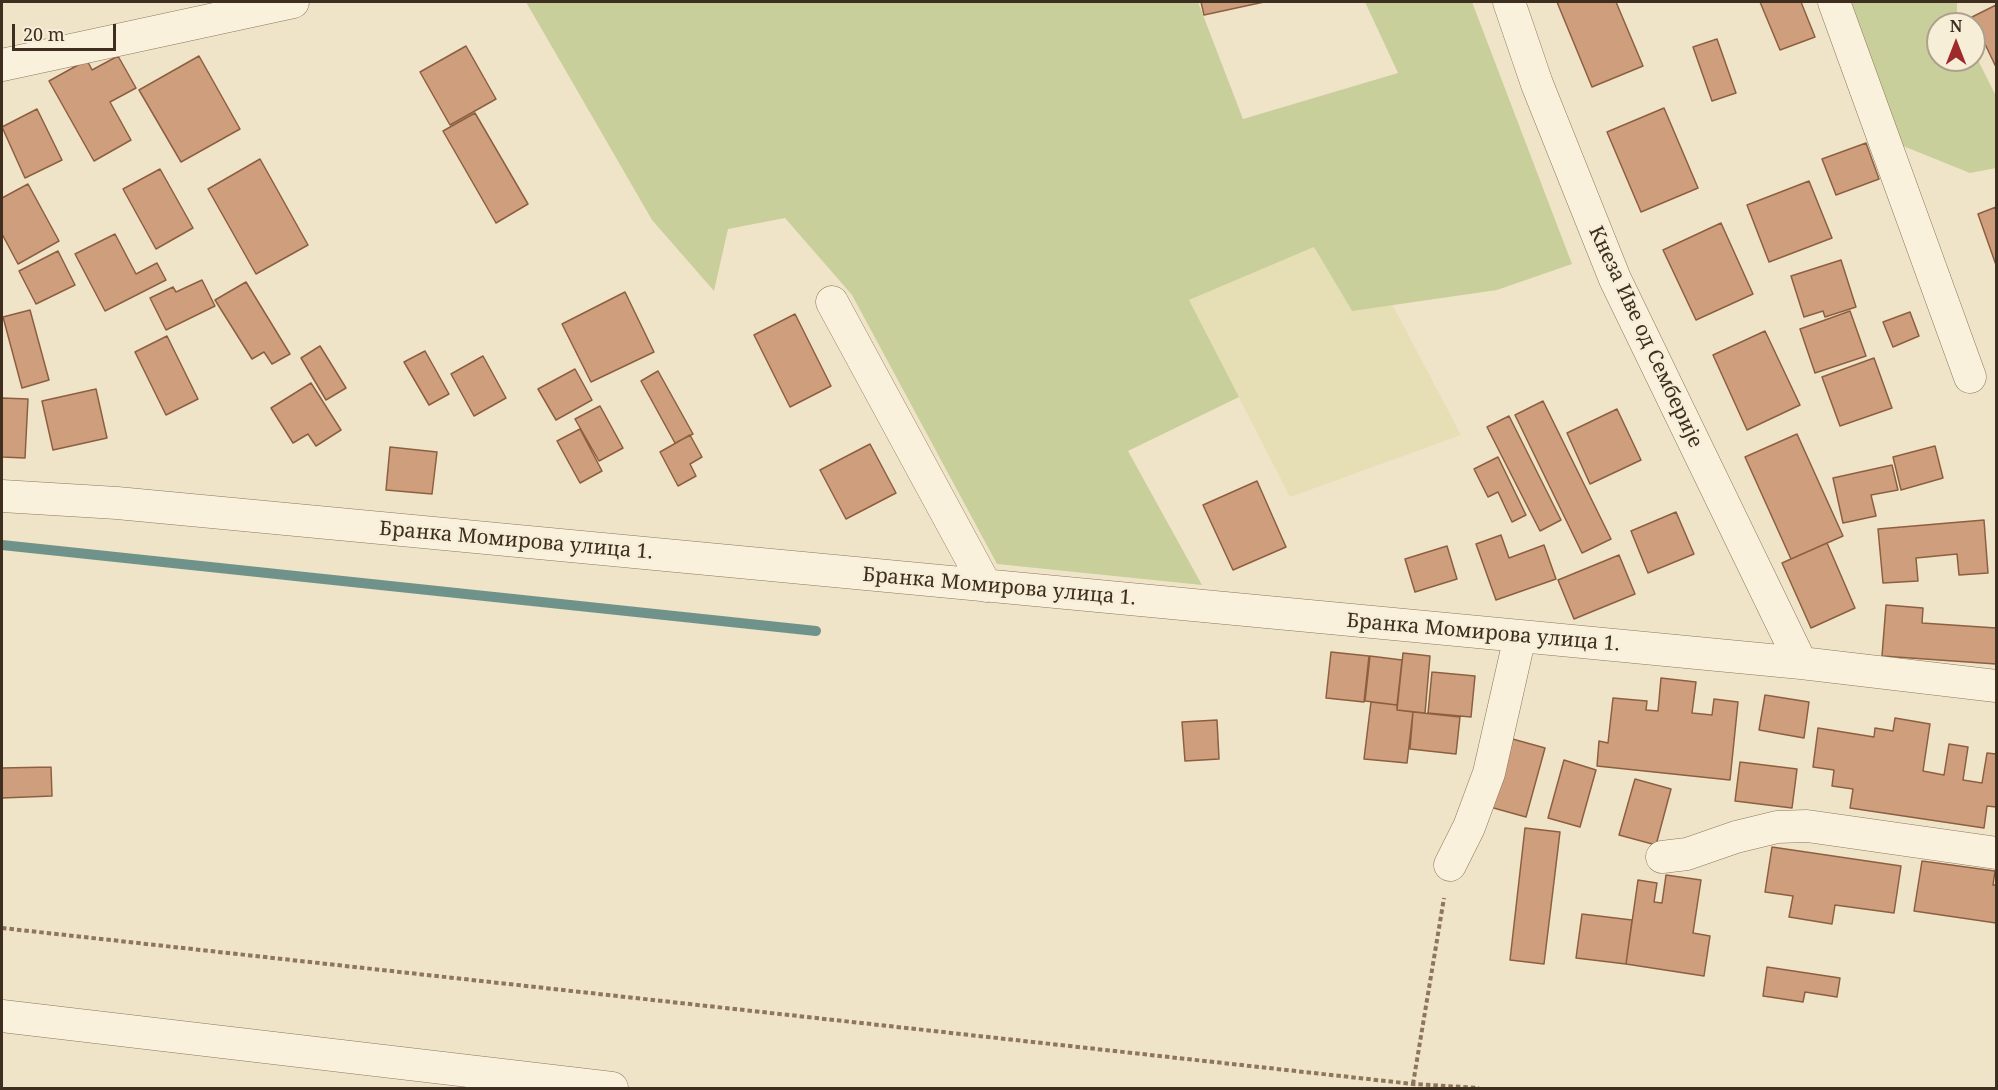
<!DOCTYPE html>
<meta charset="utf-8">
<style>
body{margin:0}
#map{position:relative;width:1998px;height:1090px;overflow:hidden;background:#f0e4c8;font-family:"Noto Serif",serif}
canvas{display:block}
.frame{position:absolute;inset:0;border:3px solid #3d2e20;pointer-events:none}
.north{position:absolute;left:1926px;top:12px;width:60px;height:60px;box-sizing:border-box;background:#f7eed8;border:2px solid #ada18e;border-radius:50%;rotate:0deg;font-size:16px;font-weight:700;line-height:24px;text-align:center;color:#3d2e20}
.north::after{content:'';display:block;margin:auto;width:21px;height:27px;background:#9e2a2b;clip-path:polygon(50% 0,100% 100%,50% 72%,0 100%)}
.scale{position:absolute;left:12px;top:24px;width:104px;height:27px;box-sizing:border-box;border:3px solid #3d2e20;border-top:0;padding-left:8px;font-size:18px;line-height:21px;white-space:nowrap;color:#3d2e20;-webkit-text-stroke:4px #f7eed8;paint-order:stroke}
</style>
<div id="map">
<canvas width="1998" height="1090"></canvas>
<div class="frame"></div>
<div class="north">N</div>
<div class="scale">20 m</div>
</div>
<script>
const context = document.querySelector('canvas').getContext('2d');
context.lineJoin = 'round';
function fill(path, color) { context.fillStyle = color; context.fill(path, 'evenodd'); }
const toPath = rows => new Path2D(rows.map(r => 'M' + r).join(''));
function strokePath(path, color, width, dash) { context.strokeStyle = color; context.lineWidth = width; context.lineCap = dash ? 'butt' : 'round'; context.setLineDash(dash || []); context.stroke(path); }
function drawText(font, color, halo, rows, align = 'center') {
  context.font = font + ' "Noto Serif",serif'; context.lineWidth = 5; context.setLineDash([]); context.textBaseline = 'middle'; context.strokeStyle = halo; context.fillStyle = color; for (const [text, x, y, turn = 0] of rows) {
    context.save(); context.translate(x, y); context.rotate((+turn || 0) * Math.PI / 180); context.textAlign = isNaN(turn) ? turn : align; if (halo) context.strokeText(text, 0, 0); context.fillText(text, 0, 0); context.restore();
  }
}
fill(toPath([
 [1314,247,1352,311,1392,304,1461,435,1290,497,1189,300]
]), '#e6deb5');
fill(toPath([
 [526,2,1198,2,1243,119,1398,73,1365,2,1472,2,1572,264,1497,290,1352,311,1314,247,1189,300,1239,397,1128,451,1202,585,997,564,852,295,785,218,728,229,714,291,652,220],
 [1850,2,1957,2,1957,18,1960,24,1938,24,1938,60,1974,60,1974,52,1996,96,1996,168,1970,173,1903,146]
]), '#c9cf9b');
strokePath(toPath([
 [2,545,816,631]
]), '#6f938a', 10);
const building = toPath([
 [1201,2,1264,2,1204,15,1201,2],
 [1557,2,1616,2,1643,66,1592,87,1557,2],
 [1760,2,1801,2,1815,37,1780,50,1760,2],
 [1996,5,1996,67,1972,17,1996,5],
 [1717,39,1736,93,1712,101,1693,47,1717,39],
 [466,46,496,99,450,125,420,72,466,46],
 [118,56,136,88,110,102,131,140,94,161,49,81,87,60,92,70,118,56],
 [199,56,240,129,181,162,139,90,199,56],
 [1664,108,1698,188,1641,212,1607,132,1664,108],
 [37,109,62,160,25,178,2,127,37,109],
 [475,113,528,204,496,223,443,131,475,113],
 [1866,143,1879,179,1836,195,1822,159,1866,143],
 [260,159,308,245,256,274,208,189,260,159],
 [160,169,193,228,156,249,123,189,160,169],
 [1809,181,1832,238,1769,262,1747,205,1809,181],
 [28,184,59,241,18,264,2,234,2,198,28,184],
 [1996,207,1996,265,1978,214,1996,207],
 [1721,223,1753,294,1696,320,1663,250,1721,223],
 [115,234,136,274,157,263,166,280,105,311,75,254,115,234],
 [58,251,75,285,36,304,19,271,58,251],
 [1841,260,1856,307,1825,317,1823,311,1804,317,1791,276,1841,260],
 [202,280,215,306,166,330,150,298,173,287,176,292,202,280],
 [246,282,290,354,272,364,264,352,252,359,215,300,246,282],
 [625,292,654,352,591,382,562,324,625,292],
 [30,310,49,380,22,388,3,317,30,310],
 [1850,311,1866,356,1815,373,1800,329,1850,311],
 [1910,312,1919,336,1893,347,1883,322,1910,312],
 [795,314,831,386,790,407,754,335,795,314],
 [1765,331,1800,405,1747,430,1713,355,1765,331],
 [167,336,198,399,166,415,135,352,167,336],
 [320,346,346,388,326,400,301,358,320,346],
 [425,351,449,394,429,405,404,362,425,351],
 [483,356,506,398,474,416,451,374,483,356],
 [1874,358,1892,408,1840,426,1822,377,1874,358],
 [575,369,592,400,556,420,538,389,575,369],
 [658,371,693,434,675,443,641,381,658,371],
 [311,383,341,430,316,446,308,434,293,443,271,408,311,383],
 [96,389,107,438,53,450,42,401,96,389],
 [2,398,28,399,25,458,2,457,2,398],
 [1543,401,1611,539,1582,553,1515,415,1543,401],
 [600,406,623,448,599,461,575,419,600,406],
 [1617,409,1641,460,1590,484,1567,433,1617,409],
 [1509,416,1561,520,1540,531,1487,427,1509,416],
 [580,429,602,471,580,483,557,441,580,429],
 [1797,434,1843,536,1791,559,1745,457,1797,434],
 [690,435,702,457,690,464,696,476,678,486,660,452,690,435],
 [870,444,896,493,846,519,820,470,870,444],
 [1935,446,1943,478,1901,490,1893,457,1935,446],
 [390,447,437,452,432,494,386,490,390,447],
 [1498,457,1526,515,1512,522,1498,492,1488,497,1474,469,1498,457],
 [1892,465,1898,490,1871,495,1876,516,1843,523,1833,478,1892,465],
 [1257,481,1286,547,1233,570,1203,505,1257,481],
 [1676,512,1694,554,1648,573,1631,531,1676,512],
 [1984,520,1988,573,1959,575,1957,554,1916,558,1918,581,1883,583,1878,529,1984,520],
 [1501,535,1509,558,1544,545,1556,579,1496,600,1476,544,1501,535],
 [1827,543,1855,608,1811,628,1782,563,1827,543],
 [1447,546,1457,579,1415,592,1405,559,1447,546],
 [1619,555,1635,594,1574,619,1558,580,1619,555],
 [1886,605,1923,608,1922,623,1996,628,1996,664,1882,656,1886,605],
 [1331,652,1369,656,1364,702,1326,698,1331,652],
 [1403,653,1430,656,1425,713,1397,710,1403,653],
 [1370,656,1402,660,1397,705,1365,701,1370,656],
 [1432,672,1475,676,1471,717,1428,713,1432,672],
 [1661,678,1696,682,1692,713,1712,715,1714,699,1738,702,1730,780,1597,766,1599,741,1608,743,1613,698,1647,701,1646,710,1658,711,1661,678],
 [1765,695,1809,702,1804,738,1759,730,1765,695],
 [1371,702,1397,705,1397,710,1413,712,1407,763,1364,759,1371,702],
 [1413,712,1460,717,1456,754,1410,749,1413,712],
 [1895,718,1930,724,1923,771,1944,775,1949,744,1968,747,1963,780,1982,783,1987,753,1996,754,1996,807,1987,806,1984,828,1850,808,1853,789,1832,786,1834,770,1813,767,1818,728,1874,737,1875,728,1893,731,1895,718],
 [1217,720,1219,759,1185,761,1182,722,1217,720],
 [1509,738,1545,748,1526,817,1490,807,1509,738],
 [1564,760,1596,770,1580,827,1548,818,1564,760],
 [1740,762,1797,769,1792,808,1735,801,1740,762],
 [51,767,52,796,2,798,2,768,51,767],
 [1635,779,1671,789,1656,845,1619,835,1635,779],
 [1525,828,1560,832,1544,964,1510,960,1525,828],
 [1772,847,1901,866,1894,913,1835,905,1832,924,1789,917,1793,896,1765,892,1772,847],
 [1922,861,1995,871,1993,885,1996,885,1996,923,1914,911,1922,861],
 [1666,875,1701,880,1693,933,1710,936,1704,976,1626,964,1638,880,1657,883,1654,902,1662,903,1666,875],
 [1582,914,1632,920,1626,964,1576,958,1582,914],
 [1767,967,1840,978,1837,997,1805,992,1803,1002,1763,996,1767,967]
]);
fill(building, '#cf9f7d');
strokePath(building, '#8d5f41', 1.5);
const minor = toPath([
 [1509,2,1537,84,1615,279,1801,663],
 [1834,2,1970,377],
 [2,65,293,2],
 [832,302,986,586],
 [2,496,117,503,1520,636,1801,663,1996,686],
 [1662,857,1687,854,1736,837,1777,827,1807,826,1996,853],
 [1450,865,1469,827,1489,773,1520,636],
 [2,1016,612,1088]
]);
strokePath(minor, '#8d765c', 33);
strokePath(toPath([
 [2,928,1413,1084,1479,1088],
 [1413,1084,1444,898]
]), '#8d765c', 4, [4.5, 3]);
strokePath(minor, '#faf1dc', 32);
drawText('20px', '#3d2e20', '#f7eed8', [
 ["Кнеза Иве од Семберије",1645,337,65],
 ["Бранка Момирова улица 1.",516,541,5],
 ["Бранка Момирова улица 1.",999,587,5],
 ["Бранка Момирова улица 1.",1483,633,5]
]);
</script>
